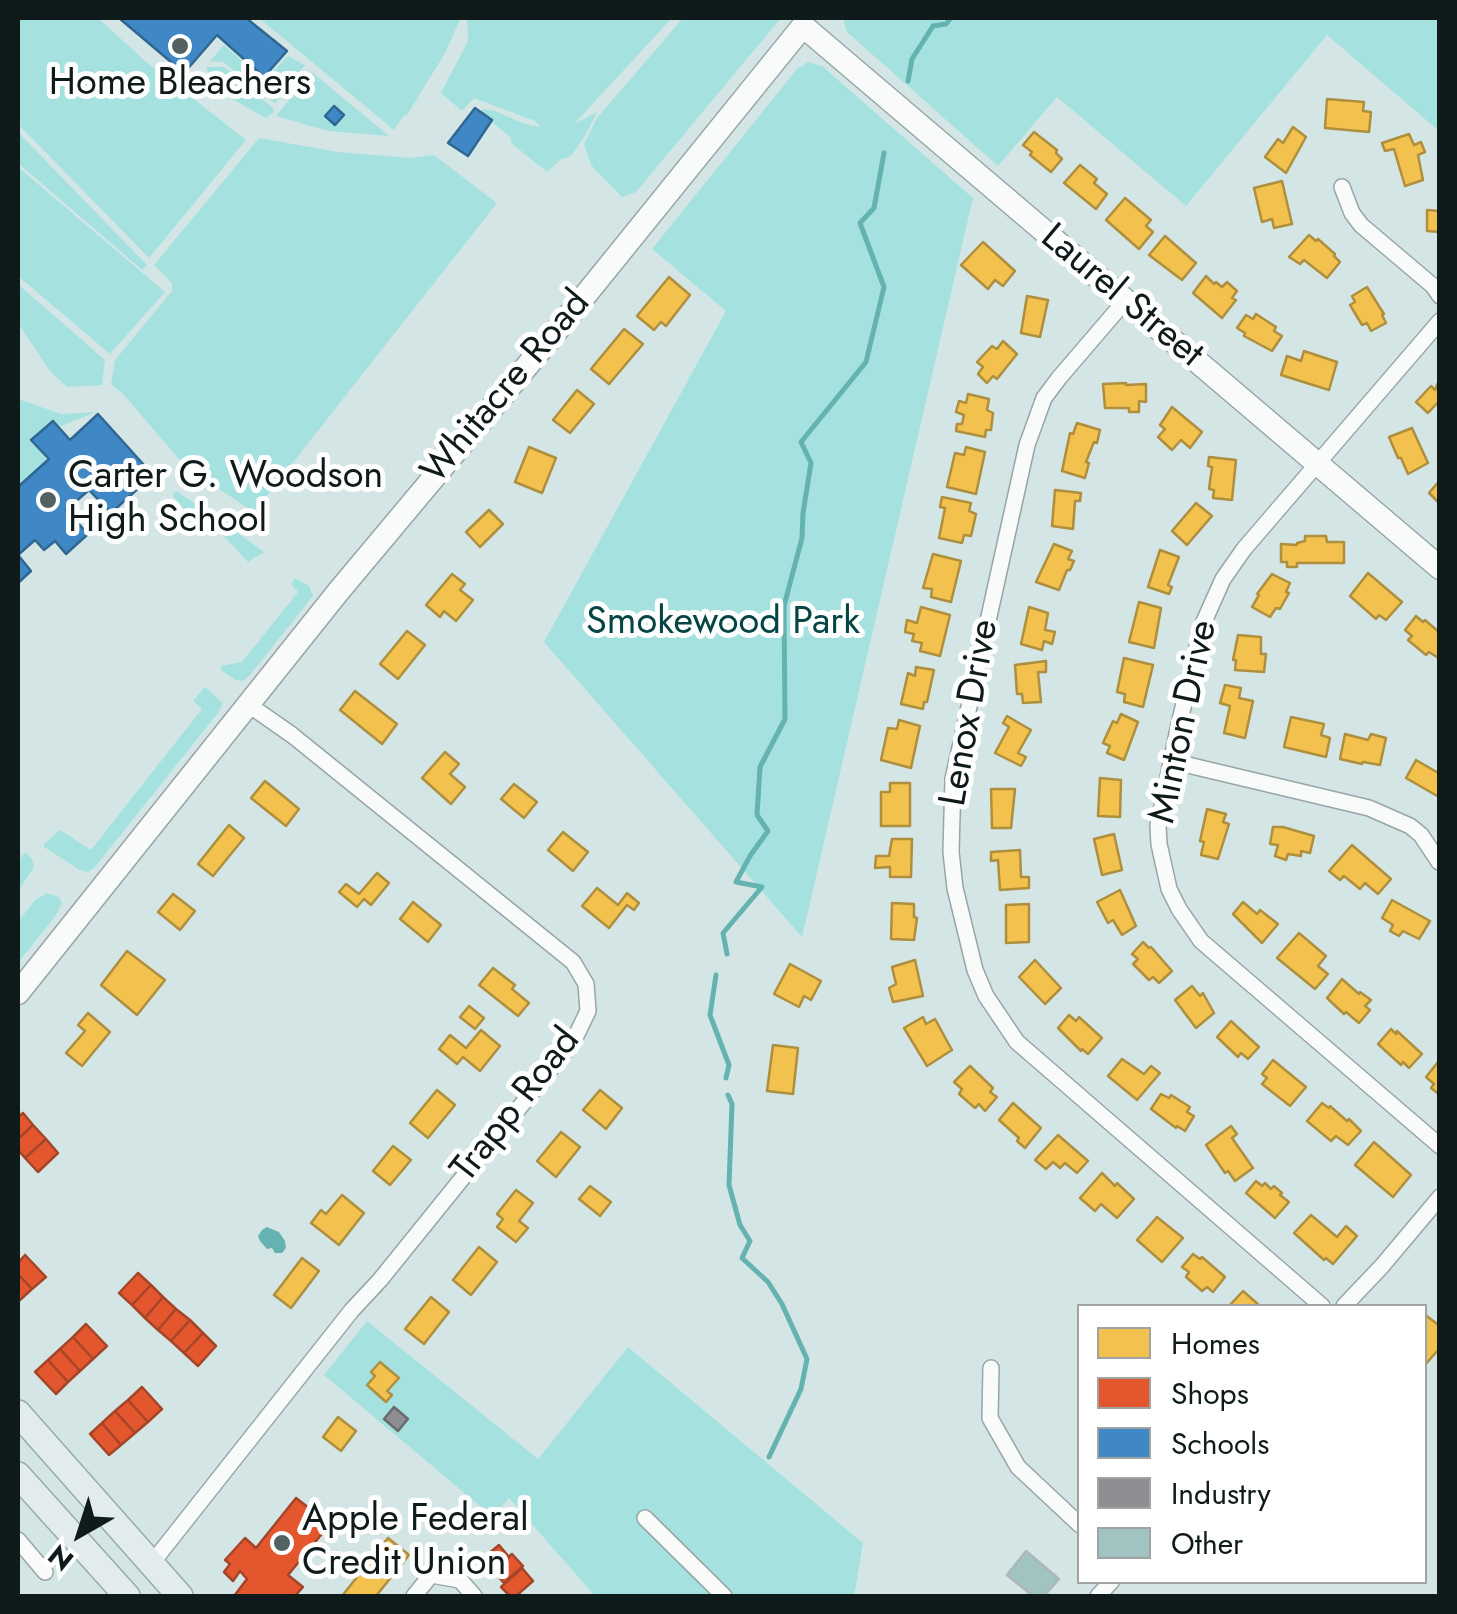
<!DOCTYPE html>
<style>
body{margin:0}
#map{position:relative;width:1457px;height:1614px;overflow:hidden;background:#d4e5e5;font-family:Jost,sans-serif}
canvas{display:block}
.frame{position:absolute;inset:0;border:20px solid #0e1b1a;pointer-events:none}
.legend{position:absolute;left:1077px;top:1304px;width:350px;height:280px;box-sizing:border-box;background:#fff;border:2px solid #9fa4a3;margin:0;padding:12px 18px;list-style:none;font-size:30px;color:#0e1b1a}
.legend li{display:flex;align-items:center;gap:20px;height:50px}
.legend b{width:50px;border:2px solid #9fa4a3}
.north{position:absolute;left:30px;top:1484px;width:100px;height:100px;-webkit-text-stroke:8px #fff;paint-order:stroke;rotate:219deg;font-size:28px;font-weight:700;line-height:40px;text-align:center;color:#0e1b1a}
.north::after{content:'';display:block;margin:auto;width:35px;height:45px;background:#0e1b1a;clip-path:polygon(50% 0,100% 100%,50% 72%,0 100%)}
</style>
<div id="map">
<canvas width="1457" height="1614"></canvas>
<div class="frame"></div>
<ul class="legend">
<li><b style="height:28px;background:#f2c14e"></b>Homes</li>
<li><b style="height:28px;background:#e4572e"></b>Shops</li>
<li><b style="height:28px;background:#3f88c5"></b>Schools</li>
<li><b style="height:28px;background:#8d8d92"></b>Industry</li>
<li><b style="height:28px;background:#a1c3c2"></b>Other</li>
</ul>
<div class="north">N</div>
</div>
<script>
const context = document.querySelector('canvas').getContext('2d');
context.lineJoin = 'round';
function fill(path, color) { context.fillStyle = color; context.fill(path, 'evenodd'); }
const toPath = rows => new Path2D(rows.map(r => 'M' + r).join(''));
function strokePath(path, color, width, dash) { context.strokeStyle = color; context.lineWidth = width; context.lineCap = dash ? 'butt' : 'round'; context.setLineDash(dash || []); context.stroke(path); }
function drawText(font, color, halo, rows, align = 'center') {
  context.font = font + ' Jost,sans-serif'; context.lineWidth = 10; context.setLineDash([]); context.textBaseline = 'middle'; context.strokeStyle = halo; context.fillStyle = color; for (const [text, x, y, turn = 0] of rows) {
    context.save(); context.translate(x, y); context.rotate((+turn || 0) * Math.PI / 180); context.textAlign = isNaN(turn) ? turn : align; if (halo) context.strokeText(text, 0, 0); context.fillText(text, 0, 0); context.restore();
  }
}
fill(toPath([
 [18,18,98,18,144,60,246,140,149,258,18,124],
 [259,18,461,18,444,55,407,115,404,115,394,130],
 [467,18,672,18,574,124,597,112,586,134,571,156,560,160,547,172,511,143,511,138,480,112,483,109,495,111,525,124,540,127,535,121,474,98,462,111,441,93,468,41],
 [683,18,781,18,636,192,622,197,591,165,584,144,597,118],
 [843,18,1439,18,1439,131,1327,35,1186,206,1057,97,998,166,847,32],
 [224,45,264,81,288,56,305,65,275,103,223,62,210,61],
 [808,62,822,66,973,198,802,937,544,642,726,311,652,249,797,69],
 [206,67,224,67,274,109,273,113,266,118,216,90],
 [312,72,389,136,328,131,276,116],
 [18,132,147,265,142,270,18,163],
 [259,138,338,152,409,158,434,155,497,203,254,512,193,472,191,467,183,464,124,395,111,384,115,360,172,291,172,283,154,265],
 [18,167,165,292,110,354,18,276],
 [18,284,105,360,102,385,67,387,50,371,18,323],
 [18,399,61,414,96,412,59,427,52,421,32,439,49,459,18,487],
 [174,492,178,492,230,528,219,530,200,509,190,516,173,496],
 [233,530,234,530,264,552,248,562,221,533],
 [295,578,309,586,313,596,250,675,243,681,235,680,221,670,221,666,242,662,298,592,291,584],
 [205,687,223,703,218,713,95,867,88,872,80,870,44,847,44,844,60,830,91,850,202,709,193,701],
 [26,852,32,859,34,867,18,891,18,860],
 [47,893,59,897,62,903,56,915,18,963,18,922,35,900],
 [367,1321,538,1459,628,1347,863,1543,854,1596,725,1596,719,1590,710,1596,595,1596,509,1498,493,1517,324,1375]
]), '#a5e2df');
fill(toPath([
 [267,1227,279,1232,285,1241,286,1248,282,1253,275,1253,272,1248,267,1249,260,1241,258,1236,262,1230]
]), '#65b3b0');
const homes = toPath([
 [1327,99,1364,102,1363,111,1371,112,1369,132,1325,128,1327,99],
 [1293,127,1306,137,1286,173,1265,157,1278,139,1283,143,1293,127],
 [1034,132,1057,150,1056,153,1062,159,1051,172,1030,155,1032,152,1023,145,1034,132],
 [1409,134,1414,145,1421,142,1425,152,1418,155,1423,180,1405,186,1394,149,1385,151,1382,143,1409,134],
 [1080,165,1097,179,1094,183,1107,194,1096,209,1064,183,1080,165],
 [1282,181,1292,224,1274,228,1272,219,1262,222,1254,188,1282,181],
 [1125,198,1151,220,1146,226,1153,232,1139,249,1106,220,1125,198],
 [1427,210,1440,211,1440,232,1427,231,1427,210],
 [1309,235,1316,241,1318,239,1335,254,1334,256,1340,262,1327,278,1304,260,1300,264,1289,257,1309,235],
 [1165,236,1196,263,1182,280,1149,255,1165,236],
 [983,242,1015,271,1003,286,995,280,988,289,961,265,983,242],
 [1206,276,1214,284,1216,282,1222,287,1227,282,1237,291,1232,298,1236,300,1222,318,1193,293,1206,276],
 [669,277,690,295,666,326,661,322,654,330,637,316,669,277],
 [1367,287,1384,314,1382,315,1386,323,1371,331,1367,323,1362,325,1350,305,1355,302,1352,296,1367,287],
 [1027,296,1048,300,1040,337,1021,333,1027,296],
 [1256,314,1276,327,1274,331,1282,336,1272,351,1244,336,1245,333,1237,328,1246,315,1253,319,1256,314],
 [624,329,643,344,609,384,591,369,624,329],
 [1003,341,1017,354,997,379,993,376,987,383,978,374,983,367,977,362,992,346,997,349,1003,341],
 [1304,351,1337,362,1329,390,1281,375,1287,356,1301,361,1304,351],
 [1440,378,1440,400,1428,413,1416,402,1431,386,1435,390,1440,378],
 [1126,383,1126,385,1146,384,1146,402,1139,401,1139,412,1129,412,1129,408,1105,408,1103,384,1126,383],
 [577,390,594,404,570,433,553,420,577,390],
 [968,394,989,399,987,410,993,413,991,430,986,430,985,437,956,431,957,424,962,424,964,415,956,412,959,401,966,403,968,394],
 [1172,407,1202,432,1190,448,1181,440,1172,450,1158,437,1165,429,1160,425,1172,407],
 [1077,423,1100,430,1097,443,1094,442,1086,462,1089,463,1085,478,1062,471,1070,433,1073,434,1077,423],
 [1412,428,1428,463,1408,474,1401,458,1398,458,1389,437,1412,428],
 [529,447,556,458,542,493,515,482,529,447],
 [966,447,985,452,976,494,947,487,955,453,964,455,966,447],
 [1209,457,1236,460,1232,500,1213,498,1214,490,1209,489,1212,467,1208,466,1209,457],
 [1440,480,1440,504,1429,493,1440,480],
 [1055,490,1081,493,1080,501,1075,501,1073,529,1052,526,1055,490],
 [942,497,971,503,969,511,976,514,971,536,964,535,962,543,939,538,945,508,940,507,942,497],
 [1196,503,1212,516,1187,545,1172,531,1196,503],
 [489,510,503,524,480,547,466,532,489,510],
 [1305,536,1326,536,1327,542,1344,542,1344,563,1297,563,1297,567,1287,567,1287,562,1281,562,1281,544,1297,545,1297,543,1305,541,1305,536],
 [1054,544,1072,551,1068,559,1074,561,1070,570,1067,570,1059,590,1036,582,1054,544],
 [1160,550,1179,557,1168,585,1172,587,1169,594,1148,587,1160,550],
 [933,554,961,561,951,602,931,597,932,589,923,588,933,554],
 [1368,573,1402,602,1386,620,1379,615,1376,619,1350,596,1368,573],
 [452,574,465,584,460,590,473,600,456,621,444,611,440,617,426,605,452,574],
 [1272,574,1290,583,1286,592,1289,593,1280,609,1276,608,1270,617,1252,607,1259,595,1257,594,1272,574],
 [1139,602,1161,608,1154,648,1129,642,1139,602],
 [921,607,950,615,940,656,920,651,922,643,912,641,914,634,905,632,907,620,917,623,921,607],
 [1029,607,1048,613,1045,630,1055,632,1052,644,1044,641,1042,650,1021,644,1029,607],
 [1416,616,1423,622,1425,620,1440,633,1440,653,1437,657,1429,652,1426,655,1408,640,1412,636,1405,630,1416,616],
 [407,631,425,645,398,679,380,664,407,631],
 [1238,635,1261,637,1261,654,1266,654,1264,672,1235,670,1236,660,1233,660,1238,635],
 [1124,658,1153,665,1143,707,1124,702,1125,694,1117,692,1124,658],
 [1046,661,1046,672,1038,672,1041,702,1023,703,1022,694,1017,694,1015,665,1046,661],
 [916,667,934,670,927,702,924,702,923,709,901,704,908,673,915,676,916,667],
 [1225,685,1241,688,1239,698,1253,701,1245,738,1224,733,1230,706,1220,703,1225,685],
 [355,691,397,724,382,744,340,710,355,691],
 [1121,714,1138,722,1124,760,1107,753,1110,746,1103,743,1113,721,1117,723,1121,714],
 [1007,716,1031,730,1018,753,1026,757,1021,766,995,753,1009,727,1003,723,1007,716],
 [1291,717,1324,724,1321,735,1330,738,1326,757,1284,747,1291,717],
 [899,720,920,726,911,768,881,760,888,728,897,729,899,720],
 [1345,734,1368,740,1371,734,1386,738,1380,765,1363,762,1362,764,1340,759,1345,734],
 [445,752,459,764,450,774,465,787,451,804,422,778,445,752],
 [1416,760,1440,774,1439,797,1406,778,1416,760],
 [1100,778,1121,780,1120,817,1098,816,1100,778],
 [265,781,299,809,286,826,251,798,265,781],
 [890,783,910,783,910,826,881,826,881,792,890,792,890,783],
 [514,784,537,802,524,818,501,799,514,784],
 [991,789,1015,789,1011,828,992,828,991,789],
 [1207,809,1226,814,1223,822,1229,824,1218,859,1201,855,1204,842,1200,841,1207,809],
 [229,825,244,838,213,876,198,864,229,825],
 [1273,827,1283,827,1314,836,1310,853,1301,851,1301,856,1288,854,1286,860,1275,856,1278,845,1270,844,1273,827],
 [563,832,588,852,573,871,548,850,563,832],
 [1114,834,1122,870,1102,875,1094,839,1114,834],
 [892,839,912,839,911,877,890,877,890,867,875,868,876,856,889,856,892,839],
 [1352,845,1391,879,1378,894,1365,883,1360,889,1344,876,1340,880,1329,871,1352,845],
 [1020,850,1021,877,1029,877,1029,888,1000,890,998,860,991,861,991,852,1020,850],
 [377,873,389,883,371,905,364,899,357,907,339,892,346,884,359,894,377,873],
 [597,888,618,905,627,893,639,903,634,910,627,905,609,928,582,906,597,888],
 [1120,890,1136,926,1122,935,1113,920,1108,923,1097,902,1120,890],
 [173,894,195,911,180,930,158,912,173,894],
 [1392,900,1430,921,1419,939,1403,931,1399,936,1390,931,1393,925,1382,918,1392,900],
 [413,902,441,925,428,942,400,919,413,902],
 [1243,902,1257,914,1260,910,1278,924,1262,943,1233,914,1243,902],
 [892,903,914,904,914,917,917,918,914,940,891,939,892,903],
 [1029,904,1029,942,1006,943,1006,905,1029,904],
 [1299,933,1326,956,1318,966,1328,974,1315,989,1277,958,1299,933],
 [1143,942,1149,948,1151,947,1172,971,1159,983,1153,977,1149,980,1133,964,1138,959,1132,954,1143,942],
 [127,951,165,980,137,1015,101,985,127,951],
 [915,960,923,996,893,1002,889,988,896,984,892,967,915,960],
 [1035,960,1061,988,1045,1004,1019,977,1035,960],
 [790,964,821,981,811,1000,804,996,799,1007,774,994,790,964],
 [493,968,515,985,512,989,529,1003,518,1016,479,985,493,968],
 [1342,979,1359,994,1360,992,1371,1000,1365,1006,1370,1010,1359,1023,1346,1012,1344,1014,1327,998,1342,979],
 [1192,986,1200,996,1203,993,1214,1013,1196,1028,1175,1000,1192,986],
 [469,1006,484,1018,475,1029,460,1017,469,1006],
 [88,1013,110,1032,82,1066,66,1053,85,1031,78,1025,88,1013],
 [1069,1015,1076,1021,1079,1017,1102,1038,1088,1054,1082,1049,1081,1051,1058,1028,1069,1015],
 [923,1017,926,1024,935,1019,952,1050,927,1066,904,1028,923,1017],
 [1231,1021,1259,1047,1248,1059,1241,1053,1238,1057,1217,1037,1231,1021],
 [1391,1029,1396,1034,1397,1031,1422,1054,1409,1068,1403,1062,1401,1065,1378,1044,1391,1029],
 [481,1030,500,1046,480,1071,463,1057,457,1064,439,1049,450,1035,466,1048,481,1030],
 [773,1045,798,1048,793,1094,767,1091,773,1045],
 [1122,1059,1144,1074,1151,1066,1160,1073,1137,1100,1108,1076,1122,1059],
 [1273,1060,1306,1087,1290,1106,1262,1084,1267,1078,1262,1074,1273,1060],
 [1438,1062,1440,1063,1440,1095,1431,1088,1434,1084,1426,1077,1438,1062],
 [970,1066,993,1088,990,1092,997,1097,985,1111,979,1104,975,1108,959,1094,962,1089,954,1082,970,1066],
 [437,1090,455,1105,428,1138,410,1123,437,1090],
 [600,1090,622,1108,606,1129,583,1110,600,1090],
 [1161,1094,1169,1098,1171,1095,1190,1107,1187,1112,1194,1116,1185,1131,1177,1126,1176,1128,1151,1109,1161,1094],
 [1013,1103,1041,1128,1025,1148,1017,1141,1019,1138,999,1120,1013,1103],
 [1322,1103,1329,1108,1330,1106,1347,1121,1349,1119,1361,1131,1348,1145,1336,1136,1331,1141,1307,1121,1322,1103],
 [1231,1126,1237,1134,1232,1138,1253,1168,1235,1181,1228,1171,1225,1173,1206,1145,1231,1126],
 [561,1132,580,1147,556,1177,537,1161,561,1132],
 [1058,1135,1088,1161,1077,1173,1065,1163,1060,1168,1053,1162,1046,1169,1035,1160,1058,1135],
 [1374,1142,1411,1175,1393,1197,1355,1165,1374,1142],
 [393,1146,411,1160,390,1185,373,1171,393,1146],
 [1102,1173,1115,1186,1117,1183,1134,1199,1117,1218,1101,1204,1095,1211,1080,1198,1102,1173],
 [1256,1181,1262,1186,1265,1183,1271,1189,1274,1186,1282,1193,1280,1195,1289,1202,1275,1218,1246,1193,1256,1181],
 [590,1186,611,1202,600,1216,579,1199,590,1186],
 [516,1190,533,1203,519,1221,528,1228,516,1242,497,1227,503,1219,497,1214,516,1190],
 [342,1195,364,1213,339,1245,311,1223,321,1210,326,1214,342,1195],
 [1311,1215,1337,1237,1346,1226,1357,1236,1333,1264,1326,1258,1324,1260,1294,1233,1311,1215],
 [1157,1217,1183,1238,1162,1262,1137,1240,1157,1217],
 [479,1247,497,1262,471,1295,453,1280,479,1247],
 [1193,1254,1200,1259,1202,1257,1225,1277,1213,1292,1207,1287,1202,1291,1186,1277,1189,1272,1182,1267,1193,1254],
 [302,1258,319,1271,291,1308,274,1295,302,1258],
 [1243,1291,1260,1306,1229,1306,1243,1291],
 [431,1297,449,1312,424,1344,405,1329,431,1297],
 [1424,1314,1440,1326,1440,1348,1424,1366,1424,1314],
 [380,1362,399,1378,387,1391,392,1395,386,1402,367,1385,375,1376,371,1372,380,1362],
 [338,1417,356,1431,341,1451,323,1437,338,1417],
 [388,1538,409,1555,376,1596,342,1596,388,1538]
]);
fill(homes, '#f2c14e');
strokePath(homes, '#ae8f3e', 2.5);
const shops = toPath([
 [23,1113,33,1125,18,1139,18,1117,23,1113],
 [33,1125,46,1139,25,1158,18,1150,18,1139,33,1125],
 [46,1139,58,1153,38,1172,25,1158,46,1139],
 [25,1255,46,1277,32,1289,18,1274,18,1263,25,1255],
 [138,1273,151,1285,132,1305,119,1293,138,1273],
 [18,1274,32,1289,20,1300,18,1298,18,1274],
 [151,1285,163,1297,145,1318,132,1305,151,1285],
 [163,1297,176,1309,158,1330,145,1318,163,1297],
 [176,1309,190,1320,171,1341,158,1330,176,1309],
 [190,1320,203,1333,184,1353,171,1341,190,1320],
 [86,1324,107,1346,93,1359,73,1337,86,1324],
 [203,1333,216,1346,198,1366,184,1353,203,1333],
 [73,1337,93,1359,80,1371,60,1349,73,1337],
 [60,1349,80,1371,68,1382,48,1360,60,1349],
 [48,1360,68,1382,56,1394,35,1372,48,1360],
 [142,1387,162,1409,148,1422,128,1400,142,1387],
 [128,1400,148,1422,135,1433,115,1411,128,1400],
 [115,1411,135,1433,121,1445,102,1423,115,1411],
 [102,1423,121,1445,109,1455,90,1434,102,1423],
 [296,1498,330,1524,288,1575,303,1587,295,1596,234,1596,247,1579,240,1571,233,1581,224,1572,230,1564,225,1560,245,1538,256,1548,296,1498],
 [499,1545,509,1557,491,1573,481,1560,499,1545],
 [512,1554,523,1566,504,1583,493,1571,512,1554],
 [522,1568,533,1581,516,1596,510,1596,501,1587,522,1568]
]);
fill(shops, '#e4572e');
strokePath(shops, '#a44528', 2.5);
const schools = toPath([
 [119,18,246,18,287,51,264,77,217,35,184,73,119,18],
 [334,106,344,115,335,125,325,116,334,106],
 [475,108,492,120,468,156,448,143,475,108],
 [98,414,153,475,111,513,89,490,66,510,88,534,66,554,55,541,44,550,35,540,18,555,31,571,18,583,18,487,49,459,31,440,53,421,70,440,98,414]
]);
fill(schools, '#3f88c5');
strokePath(schools, '#306792', 2.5);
const industry = toPath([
 [394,1407,408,1419,398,1431,384,1419,394,1407]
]);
fill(industry, '#8d8d92');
strokePath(industry, '#676b6e', 2.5);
strokePath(toPath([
 [908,81,912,59,933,26,946,24,951,18],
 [727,954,723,933,762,887,736,882,750,856,768,831,757,815,760,767,785,719,784,606,802,538,803,513,811,463,801,442,866,362,884,287,860,223,874,208,884,153],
 [716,975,710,1015,729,1065,726,1078],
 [728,1095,732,1104,729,1185,740,1225,750,1241,742,1258,768,1282,782,1304,807,1359,801,1389,769,1457]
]), '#65b3b0', 5);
const building = toPath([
 [1026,1551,1059,1579,1044,1596,1033,1596,1007,1575,1026,1551]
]);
fill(building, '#a1c3c2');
strokePath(building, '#abb8b8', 2.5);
const street = toPath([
 [1342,187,1352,213,1361,225,1433,286,1440,296],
 [1125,301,1059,378,1044,398,1027,445,953,779,951,852,955,888,975,970,986,996,1017,1042,1322,1306],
 [1440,321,1244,549,1223,579,1202,626,1178,729,1158,825,1159,844,1169,889,1179,909,1201,941,1440,1146],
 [1171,761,1369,808,1410,826,1421,835,1439,862],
 [1344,1306,1382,1266,1440,1197],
 [991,1368,990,1418,1018,1467,1080,1525],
 [645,1518,724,1596],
 [18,1540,45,1572],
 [152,1563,352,1310,380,1280,574,1040,588,1011,586,984,573,962,292,735,249,705],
 [414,1596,431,1575,460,1580,474,1596],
 [1098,1596,1111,1582]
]);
const secondary = toPath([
 [18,993,338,592,558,329,803,26,1440,568]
]);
const primary = toPath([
 [18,1413,180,1596],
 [18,1475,127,1596]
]);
strokePath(street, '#98a5a5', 18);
strokePath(secondary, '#98a5a5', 25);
strokePath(primary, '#96acab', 28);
strokePath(street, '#f9fbfb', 15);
strokePath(secondary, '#f9fbfb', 22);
strokePath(primary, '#e2ecec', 25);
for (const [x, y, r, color] of [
 [180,46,10,"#536261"],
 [48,500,10,"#536261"],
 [282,1543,10,"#536261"]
]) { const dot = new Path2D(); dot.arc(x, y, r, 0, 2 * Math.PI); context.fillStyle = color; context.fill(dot); strokePath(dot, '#fff', 4); }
drawText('38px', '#0e1b1a', '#fff', [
 ["Home Bleachers",180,85,"center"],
 ["Carter G. Woodson",68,478],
 ["High School",68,522],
 ["Apple Federal",302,1521],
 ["Credit Union",302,1565]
], 'left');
drawText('38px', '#0e1b1a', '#fff', [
 ["Laurel Street",1121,297,40],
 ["Whitacre Road",507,388,-50],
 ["Lenox Drive",971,713,-80],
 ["Minton Drive",1185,722,-78],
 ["Trapp Road",517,1106,-52]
]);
drawText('38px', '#054543', '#fff', [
 ["Smokewood Park",723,624]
]);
</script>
